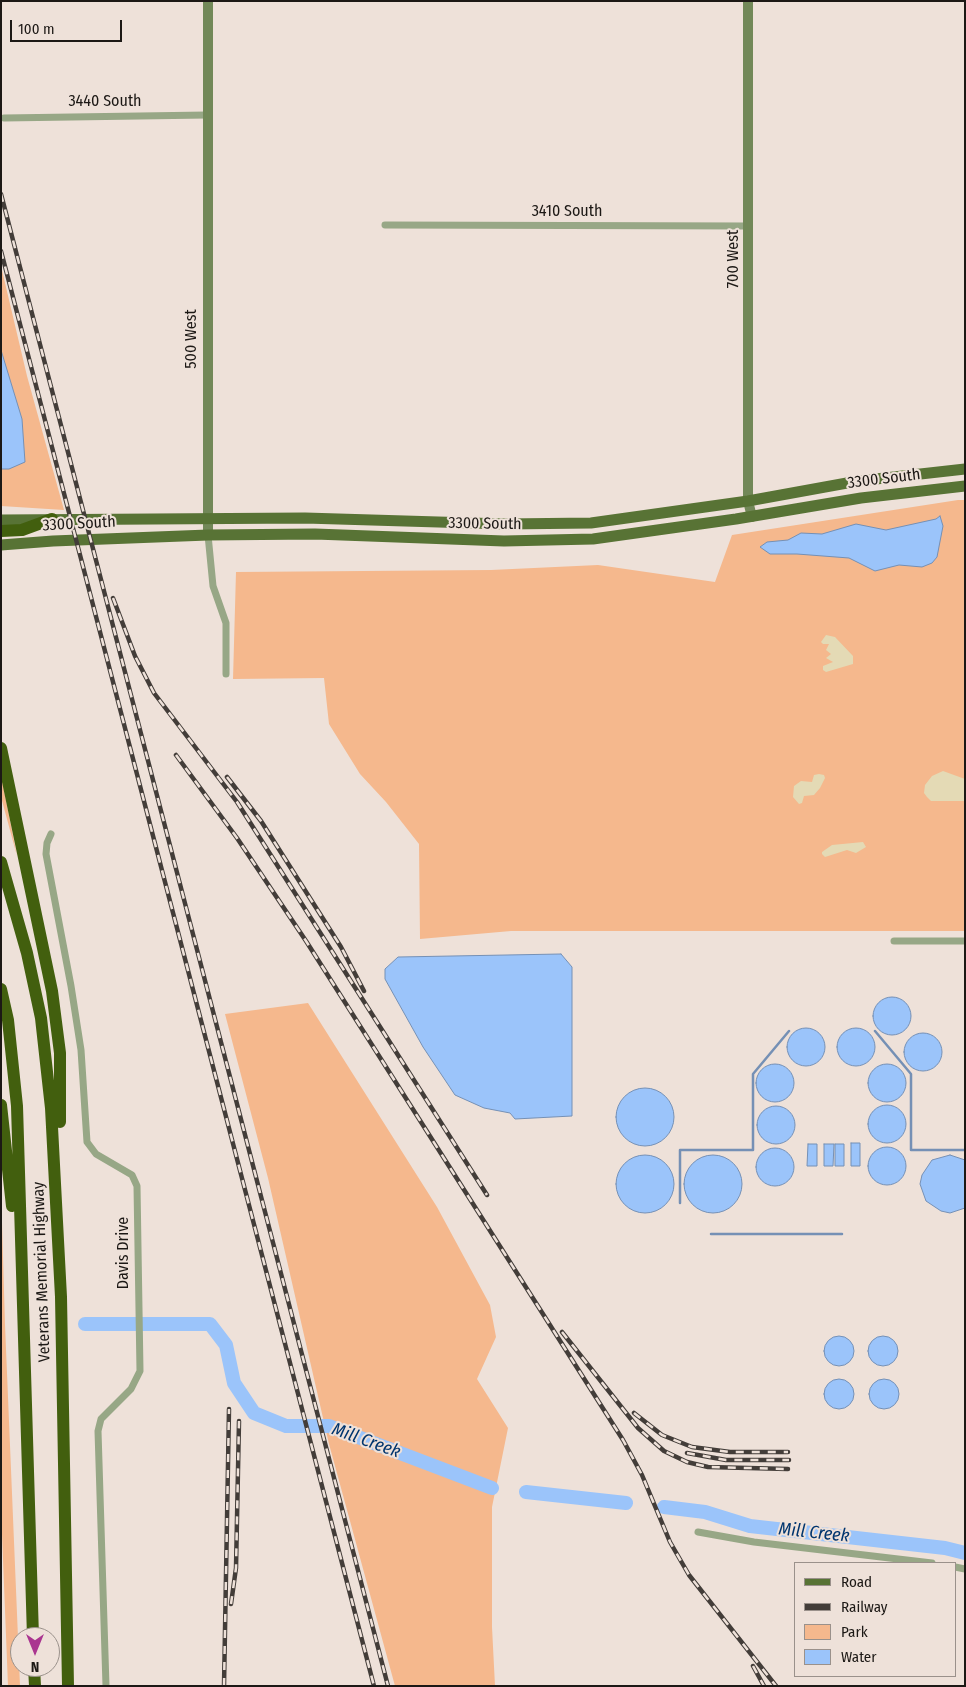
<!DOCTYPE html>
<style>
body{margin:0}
#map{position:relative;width:966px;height:1687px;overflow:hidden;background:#eee1d9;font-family:"Fira Sans Condensed",sans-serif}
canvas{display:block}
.frame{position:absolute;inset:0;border:2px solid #1c1815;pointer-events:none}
.legend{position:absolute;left:794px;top:1562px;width:162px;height:115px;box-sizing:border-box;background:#eee1d9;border:1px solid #9a918b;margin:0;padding:6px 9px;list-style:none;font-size:15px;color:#1c1815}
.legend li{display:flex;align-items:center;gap:10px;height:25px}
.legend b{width:25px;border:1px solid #9a918b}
.north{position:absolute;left:10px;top:1627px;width:50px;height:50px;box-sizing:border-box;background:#eee1d9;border:1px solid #9a918b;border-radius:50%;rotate:180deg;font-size:14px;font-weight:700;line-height:20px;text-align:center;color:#1c1815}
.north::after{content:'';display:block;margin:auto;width:18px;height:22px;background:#aa3690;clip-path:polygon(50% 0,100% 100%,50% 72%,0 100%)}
.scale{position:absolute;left:10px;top:20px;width:112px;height:22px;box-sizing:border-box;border:2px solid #1c1815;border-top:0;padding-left:6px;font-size:15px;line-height:18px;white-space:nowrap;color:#1c1815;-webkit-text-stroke:4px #eee1d9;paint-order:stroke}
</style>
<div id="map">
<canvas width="966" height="1687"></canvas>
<div class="frame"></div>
<ul class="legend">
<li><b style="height:6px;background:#587335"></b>Road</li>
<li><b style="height:6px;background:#433d39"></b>Railway</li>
<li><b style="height:14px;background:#f5b88d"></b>Park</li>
<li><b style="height:14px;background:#9bc4fa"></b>Water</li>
</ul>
<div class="north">N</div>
<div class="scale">100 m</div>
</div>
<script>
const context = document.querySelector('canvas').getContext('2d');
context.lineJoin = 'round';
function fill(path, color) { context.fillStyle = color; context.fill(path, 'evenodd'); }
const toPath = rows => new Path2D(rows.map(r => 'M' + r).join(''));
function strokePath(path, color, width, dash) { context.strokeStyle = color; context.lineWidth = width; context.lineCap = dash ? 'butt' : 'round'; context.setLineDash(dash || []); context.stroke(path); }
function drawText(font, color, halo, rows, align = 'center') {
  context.font = font + ' "Fira Sans Condensed",sans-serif'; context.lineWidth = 4; context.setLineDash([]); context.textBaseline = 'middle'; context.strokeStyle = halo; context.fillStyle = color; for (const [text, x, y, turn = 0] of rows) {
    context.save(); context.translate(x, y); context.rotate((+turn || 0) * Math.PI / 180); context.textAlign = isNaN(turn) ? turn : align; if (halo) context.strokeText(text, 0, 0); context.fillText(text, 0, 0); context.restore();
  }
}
fill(toPath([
 [1,266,27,376,64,510,1,506],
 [958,500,965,500,965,931,511,931,420,939,419,844,386,802,360,774,329,724,324,678,233,679,236,572,491,570,598,565,715,582,732,535],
 [1,775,17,856,1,797],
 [308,1003,437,1207,490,1305,496,1337,477,1379,508,1428,492,1507,492,1627,495,1686,395,1686,329,1444,268,1178,225,1014],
 [1,1188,5,1325,20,1686,8,1686,1,1509]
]), '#f5b88d');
fill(toPath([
 [826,635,835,637,853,656,853,664,826,672,823,670,823,666,833,662,826,658,831,654,826,650,829,644,823,644,821,642],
 [943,771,965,779,965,801,931,801,927,797,924,793,925,785,932,776],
 [819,774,824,775,825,778,820,788,814,795,804,796,802,803,799,804,793,797,794,786,801,781,812,782,814,775],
 [863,842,866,847,856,853,847,850,825,857,822,854,822,852,832,845]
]), '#e4dab5');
const water = toPath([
 [1,350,22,419,25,462,9,469,1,469,1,350],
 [940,516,943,526,937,557,932,563,922,567,899,565,875,571,849,558,797,554,770,554,760,547,767,542,788,540,801,533,822,534,856,524,886,530,936,519,940,516],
 [561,954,572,967,572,1116,515,1119,510,1113,484,1108,455,1095,423,1047,385,979,385,969,398,957,561,954],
 '873 1016a19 19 0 1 1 38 0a19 19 0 1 1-38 0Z',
 '837 1047a19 19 0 1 1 38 0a19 19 0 1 1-38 0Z',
 '787 1047a19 19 0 1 1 38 0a19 19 0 1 1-38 0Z',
 '904 1052a19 19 0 1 1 38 0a19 19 0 1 1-38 0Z',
 '756 1083a19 19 0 1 1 38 0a19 19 0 1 1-38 0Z',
 '868 1083a19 19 0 1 1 38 0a19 19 0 1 1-38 0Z',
 '616 1117a29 29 0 1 1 58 0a29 29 0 1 1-58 0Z',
 '868 1124a19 19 0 1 1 38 0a19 19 0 1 1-38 0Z',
 '757 1125a19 19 0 1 1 38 0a19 19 0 1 1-38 0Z',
 [851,1143,860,1143,860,1166,851,1166,851,1143],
 [808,1144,817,1144,817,1166,807,1166,808,1144],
 [824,1144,834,1144,833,1166,824,1166,824,1144],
 [835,1144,844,1144,844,1166,835,1166,835,1144],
 '868 1166a19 19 0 1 1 38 0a19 19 0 1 1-38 0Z',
 '756 1167a19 19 0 1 1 38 0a19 19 0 1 1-38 0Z',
 [950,1155,965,1160,965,1208,950,1213,941,1211,926,1201,920,1184,922,1175,932,1160,950,1155],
 '616 1184a29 29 0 1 1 58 0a29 29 0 1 1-58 0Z',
 '684 1184a29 29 0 1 1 58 0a29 29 0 1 1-58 0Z',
 '824 1351a15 15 0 1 1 30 0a15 15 0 1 1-30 0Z',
 '868 1351a15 15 0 1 1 30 0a15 15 0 1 1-30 0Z',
 '869 1394a15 15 0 1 1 30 0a15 15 0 1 1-30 0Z',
 '824 1394a15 15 0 1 1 30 0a15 15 0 1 1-30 0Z'
]);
fill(water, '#9bc4fa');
strokePath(water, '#7590b5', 1);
strokePath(toPath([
 [875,1031,911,1074,911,1150,965,1150],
 [680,1203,680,1150,753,1150,753,1074,789,1031],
 [711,1234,842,1234]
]), '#7590b5', 2.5);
strokePath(toPath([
 [85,1324,210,1324,226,1345,234,1383,254,1413,286,1426,329,1426,492,1488],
 [526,1492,626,1503],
 [664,1507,705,1512,750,1526,945,1548,965,1553]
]), '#9bc4fa', 14);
strokePath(toPath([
 [4,118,207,115],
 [385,225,749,226],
 [208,535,213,586,226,623,226,674],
 [51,834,47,843,46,854,71,986,81,1050,87,1142,96,1154,132,1175,137,1186,140,1371,131,1389,101,1419,98,1431,106,1686],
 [894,941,965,941],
 [698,1532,754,1542,932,1563],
 [955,1567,965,1569]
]), '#97a786', 7);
strokePath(toPath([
 [208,1,208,535],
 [748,1,748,501,752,517]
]), '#728858', 10);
strokePath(toPath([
 [1,520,305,518,505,524,591,523,748,501,858,481,965,469],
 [1,545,53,541,208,535,315,534,504,541,593,539,736,519,861,498,965,486]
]), '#587335', 11);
strokePath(toPath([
 [1,531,22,530,52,519],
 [1,748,52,991,60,1053,60,1122],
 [1,862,27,953,41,1018,51,1108,61,1297,68,1686],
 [1,989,8,1020,17,1106,33,1637],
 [1,1105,12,1206],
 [34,1667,35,1686]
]), '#425f0e', 12);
const rail = toPath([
 [1,194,388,1686],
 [1,251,374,1686],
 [113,598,135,656,154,693,237,802,487,1195],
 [176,755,237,838,306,941,623,1440,642,1475,670,1542,689,1575,776,1686],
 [227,777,261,821,341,947,364,991],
 [562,1332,638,1428,664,1451,687,1462,708,1467,788,1469],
 [634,1413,662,1435,692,1447,730,1452,788,1452],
 [687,1453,726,1460,789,1460],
 [231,1604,236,1568,239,1421],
 [753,1666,764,1686],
 [224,1686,229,1409]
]);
strokePath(rail, '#433d39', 4.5);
strokePath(rail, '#eee1d9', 2.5, [8]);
drawText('16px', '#1c1815', '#eee1d9', [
 ["3440 South",105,102],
 ["3410 South",567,212],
 ["700 West",734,259,-90],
 ["500 West",192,339,-90],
 ["3300 South",884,479,-7],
 ["3300 South",79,524,-3],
 ["3300 South",485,524,1],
 ["Davis Drive",124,1253,-90],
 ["Veterans Memorial Highway",42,1272,-92]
]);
drawText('italic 18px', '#00356e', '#eee1d9', [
 ["Mill Creek",366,1441,20],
 ["Mill Creek",814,1533,6]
]);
</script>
